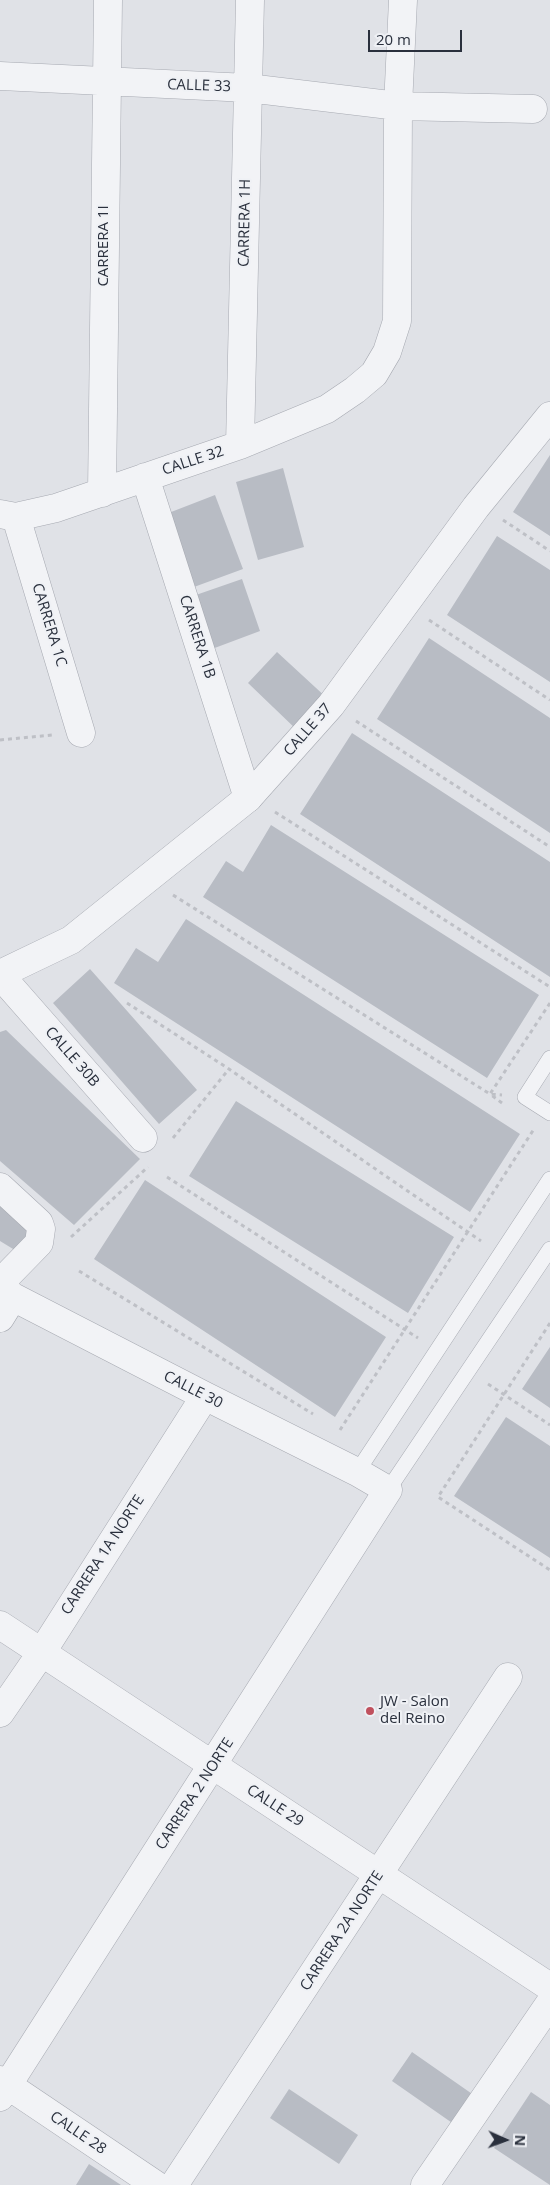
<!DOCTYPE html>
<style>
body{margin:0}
#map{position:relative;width:550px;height:2185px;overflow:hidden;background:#e0e2e7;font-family:"Open Sans",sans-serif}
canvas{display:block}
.north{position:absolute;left:480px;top:2115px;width:50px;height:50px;-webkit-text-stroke:4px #eff1f5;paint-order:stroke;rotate:92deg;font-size:14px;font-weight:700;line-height:20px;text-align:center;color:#2a303d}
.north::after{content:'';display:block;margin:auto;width:18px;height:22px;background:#2a303d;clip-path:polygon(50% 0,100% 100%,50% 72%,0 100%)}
.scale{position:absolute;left:368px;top:30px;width:94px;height:22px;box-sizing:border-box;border:2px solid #2a303d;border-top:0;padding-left:6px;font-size:15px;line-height:18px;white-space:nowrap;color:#2a303d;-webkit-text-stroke:4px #eff1f5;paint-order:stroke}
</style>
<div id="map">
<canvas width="550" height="2185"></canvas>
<div class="north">N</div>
<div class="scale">20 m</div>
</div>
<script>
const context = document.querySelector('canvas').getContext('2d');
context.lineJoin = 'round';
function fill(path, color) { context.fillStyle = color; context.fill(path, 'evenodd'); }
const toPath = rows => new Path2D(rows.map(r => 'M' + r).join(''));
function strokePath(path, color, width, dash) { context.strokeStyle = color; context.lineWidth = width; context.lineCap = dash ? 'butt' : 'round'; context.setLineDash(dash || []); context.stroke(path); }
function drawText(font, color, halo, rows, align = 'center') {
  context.font = font + ' "Open Sans",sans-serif'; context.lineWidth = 4; context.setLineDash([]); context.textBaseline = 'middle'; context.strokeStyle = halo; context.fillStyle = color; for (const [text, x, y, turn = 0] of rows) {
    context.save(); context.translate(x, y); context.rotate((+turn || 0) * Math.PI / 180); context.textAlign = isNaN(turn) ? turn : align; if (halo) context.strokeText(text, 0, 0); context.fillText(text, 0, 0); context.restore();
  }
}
fill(toPath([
 [550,455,550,536,513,512],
 [283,468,304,547,258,560,236,482],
 [215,495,243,569,194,587,166,514],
 [497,536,550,570,550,682,447,615],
 [242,579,260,631,212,649,193,596],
 [429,638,550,718,550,833,377,719],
 [277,652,328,699,298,731,248,683],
 [352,733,550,862,550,977,300,814],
 [271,825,539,995,487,1078,203,897,226,861,243,872],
 [186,919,520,1134,470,1212,114,983,136,948,158,962],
 [90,969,197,1090,159,1124,53,1003],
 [6,1030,140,1159,74,1225,0,1161,0,1032],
 [236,1101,454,1237,408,1313,189,1176],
 [145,1180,386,1337,335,1417,94,1259],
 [0,1200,35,1232,18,1252,0,1241],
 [550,1347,550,1408,522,1389],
 [506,1417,550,1446,550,1558,454,1496],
 [412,2052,478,2098,458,2127,392,2081],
 [289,2089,358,2135,339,2164,270,2118],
 [531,2092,550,2105,550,2185,494,2148],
 [89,2164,121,2185,76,2185]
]), '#b8bcc4');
const service = toPath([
 [550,1058,525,1097,550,1113],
 [357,1472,550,1179],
 [388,1490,550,1249]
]);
const minor = toPath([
 [0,76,248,88,398,106,533,109],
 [240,445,250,0],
 [145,477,248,798],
 [102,493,108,0],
 [0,514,16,517,56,508,240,445,327,409,355,390,374,374,387,352,397,321,398,106,403,0],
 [16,517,81,733],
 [0,975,143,1138],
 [0,1187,39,1223,41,1229,39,1243,0,1283],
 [0,1286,13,1297,205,1396,357,1472,388,1490,0,2097],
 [0,1318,13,1297],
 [0,1625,550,1987],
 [0,1713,42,1652,205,1396],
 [0,2080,156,2185],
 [174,2185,508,1677],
 [425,2185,550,2003]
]);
const tertiary = toPath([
 [0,974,71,940,248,798,331,705,476,507,550,416]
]);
strokePath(service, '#a6a9b1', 16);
strokePath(minor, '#a6a9b1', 29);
strokePath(tertiary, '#a6a9b1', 29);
strokePath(toPath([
 [503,520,550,551],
 [429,620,550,700],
 [356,721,550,847],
 [0,740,52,735],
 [275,812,550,987],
 [173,895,490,1094,502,1095],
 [127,1003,229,1069,481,1241],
 [502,1103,490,1094,550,1003],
 [173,1138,229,1069],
 [167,1177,418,1338],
 [71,1237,148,1167],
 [79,1271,313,1414],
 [550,1323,438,1497,550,1570],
 [488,1384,550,1425],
 [340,1430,534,1129]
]), '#bec0c6', 3, [4, 4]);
strokePath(service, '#f2f3f6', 15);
strokePath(minor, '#f2f3f6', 28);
strokePath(tertiary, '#f2f3f6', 28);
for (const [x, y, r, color] of [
 [370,1711,5,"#c0515e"]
]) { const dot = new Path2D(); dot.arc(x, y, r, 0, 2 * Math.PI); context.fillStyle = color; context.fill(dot); strokePath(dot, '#eff1f5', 2); }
drawText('15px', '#2a303d', '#eff1f5', [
 ["CALLE 33",199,86,2],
 ["CARRERA 1H",245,223,-89],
 ["CARRERA 1I",104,246,-90],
 ["CALLE 32",193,461,-18],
 ["CARRERA 1C",49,625,73],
 ["CARRERA 1B",197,637,72],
 ["CALLE 37",308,730,-49],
 ["CALLE 30B",72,1057,49],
 ["CALLE 30",193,1390,27],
 ["CARRERA 1A NORTE",103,1555,-57],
 ["CARRERA 2 NORTE",195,1794,-57],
 ["CALLE 29",275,1806,33],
 ["CARRERA 2A NORTE",342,1931,-57],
 ["CALLE 28",78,2133,34]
]);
drawText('15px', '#2a303d', '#eff1f5', [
 ["JW - Salon",380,1702],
 ["del Reino",380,1719]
], 'left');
</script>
